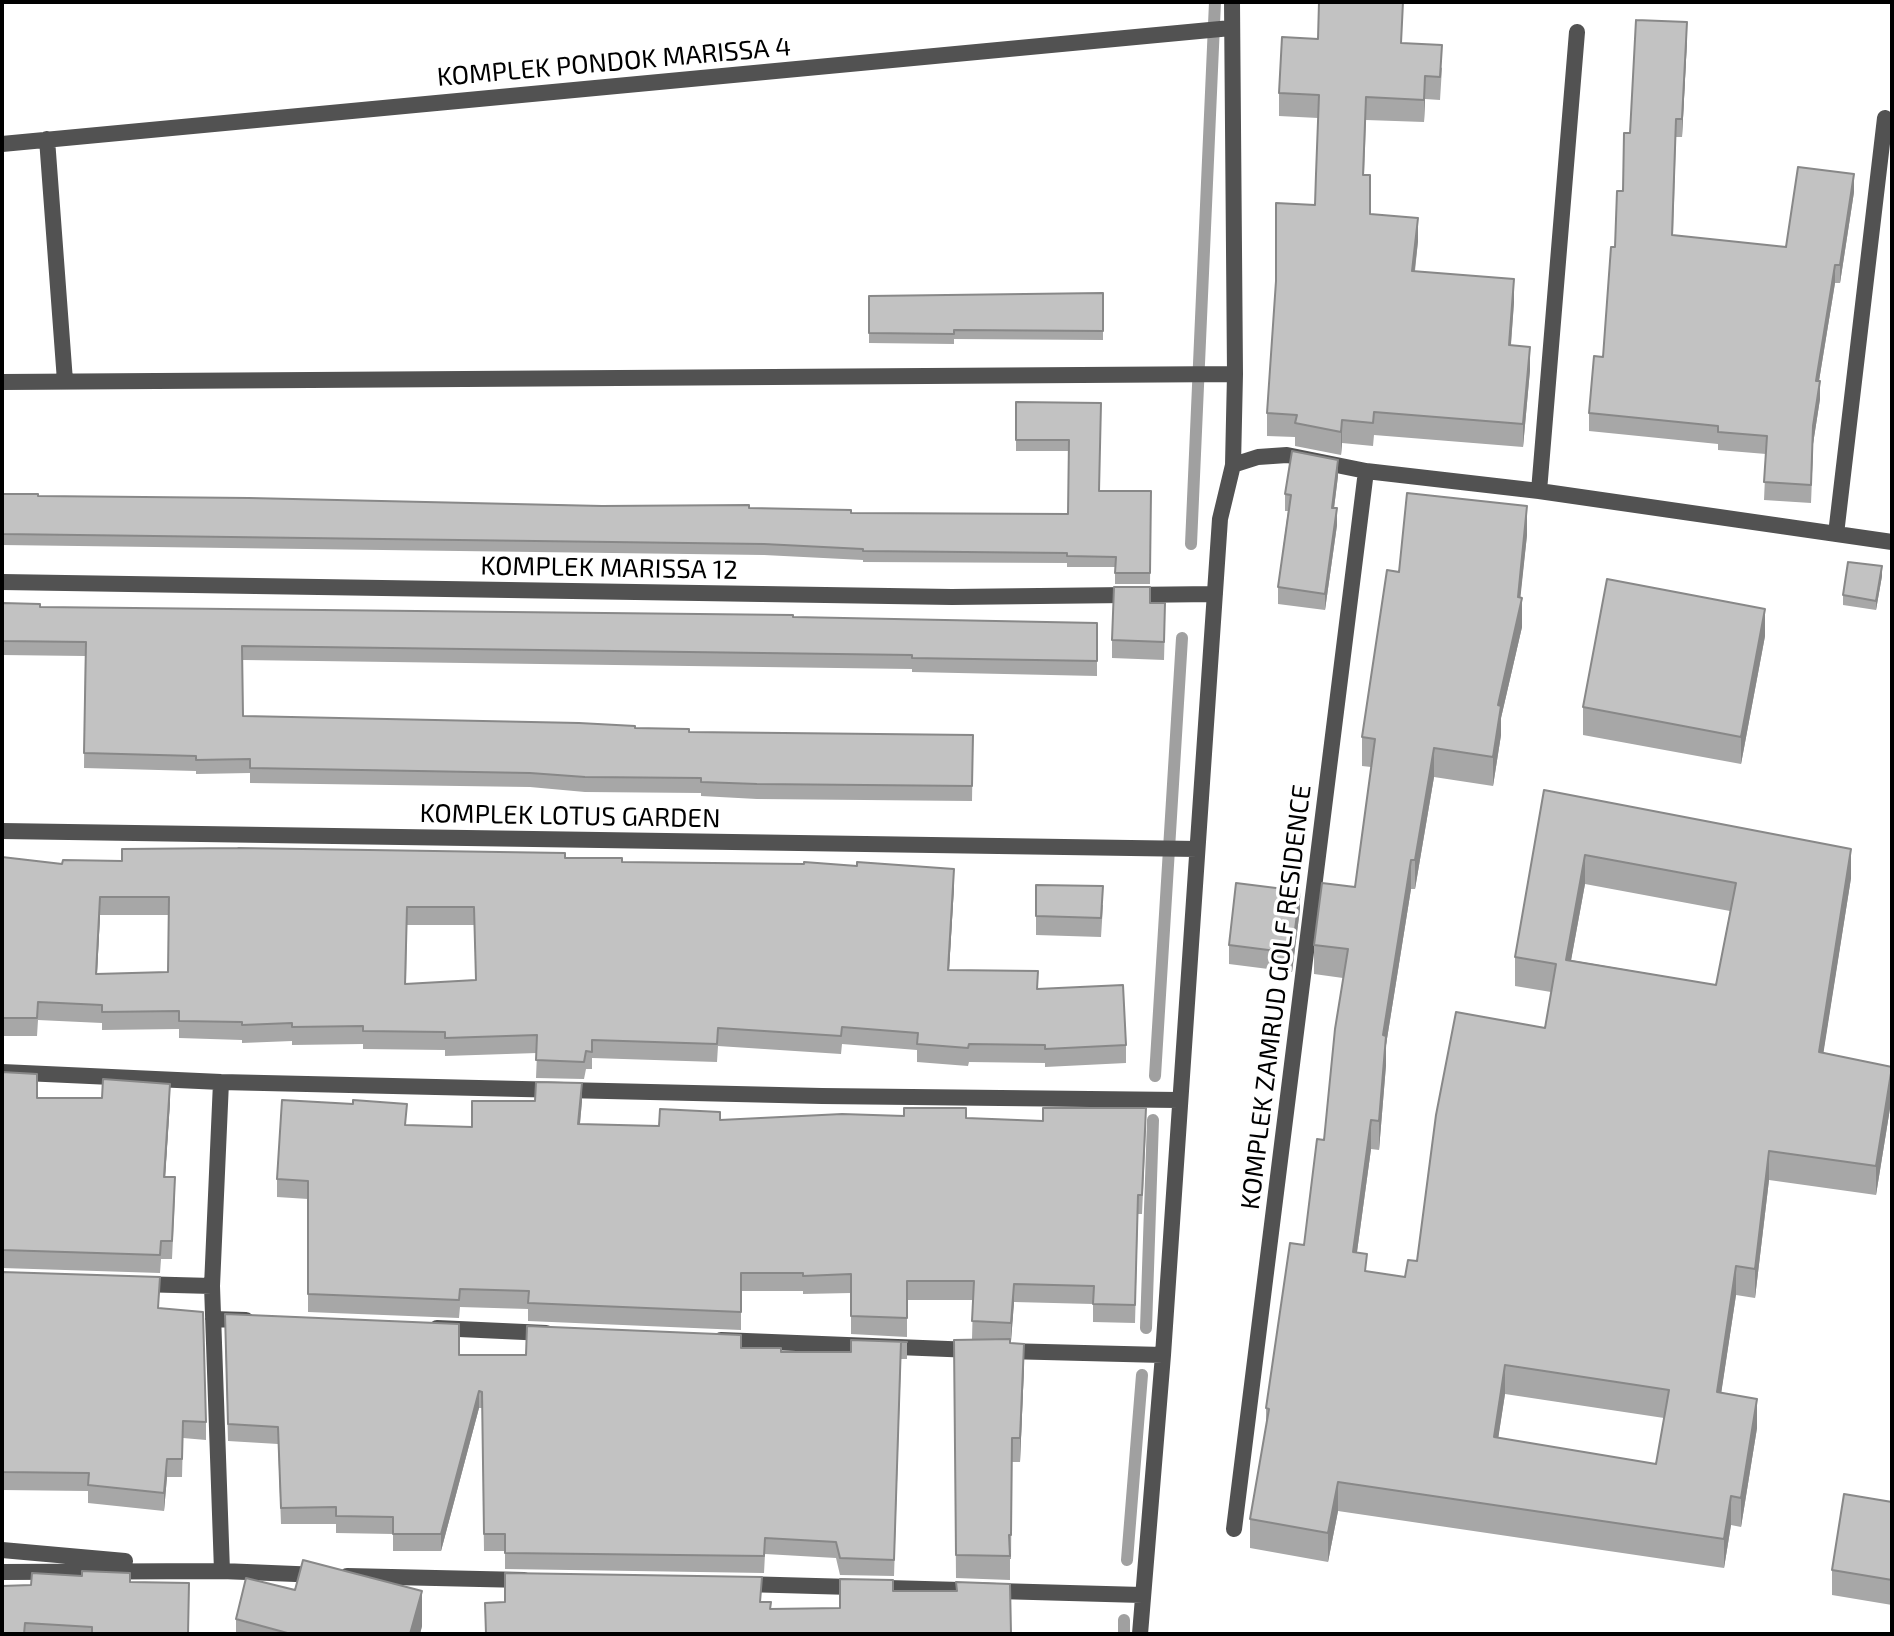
<!DOCTYPE html>
<style>
body{margin:0}
#map{position:relative;width:1894px;height:1636px;overflow:hidden;background:#fff;font-family:"Exo 2",sans-serif}
canvas{display:block}
.frame{position:absolute;inset:0;border:4px solid #000;pointer-events:none}
</style>
<div id="map">
<canvas width="1894" height="1636"></canvas>
<div class="frame"></div>
</div>
<script>
const context = document.querySelector('canvas').getContext('2d');
context.lineJoin = 'round';
const toPath = rows => new Path2D(rows.map(r => 'M' + r).join(''));
function strokePath(path, color, width, dash) { context.strokeStyle = color; context.lineWidth = width; context.lineCap = dash ? 'butt' : 'round'; context.setLineDash(dash || []); context.stroke(path); }
function fill(path, color) { context.fillStyle = color; context.fill(path, 'evenodd'); }
function drawText(font, color, halo, rows, align = 'center') {
  context.font = font + ' "Exo 2",sans-serif'; context.lineWidth = 7; context.setLineDash([]); context.textBaseline = 'middle'; context.strokeStyle = halo; context.fillStyle = color; for (const [text, x, y, turn = 0] of rows) {
    context.save(); context.translate(x, y); context.rotate((+turn || 0) * Math.PI / 180); context.textAlign = isNaN(turn) ? turn : align; if (halo) context.strokeText(text, 0, 0); context.fillText(text, 0, 0); context.restore();
  }
}
strokePath(toPath([
 [1191,544,1215,2],
 [1155,1076,1182,638],
 [1146,1328,1153,1120],
 [1127,1560,1142,1375],
 [1124,1634,1124,1620]
]), '#a0a0a0', 12);
strokePath(toPath([
 [1232,2,1235,374,1233,465],
 [47,139,65,381],
 [2,144,1231,28],
 [2,382,1235,374],
 [1539,491,1577,32],
 [1836,534,1885,118],
 [2,582,952,597,1215,594],
 [2,831,1197,849],
 [2,1072,221,1082,822,1096,1179,1100],
 [221,1082,212,1286,222,1571],
 [138,1284,212,1286],
 [213,1319,246,1320],
 [437,1328,546,1333],
 [721,1340,973,1350],
 [1005,1351,1163,1355],
 [1234,1529,1366,471],
 [2,1550,125,1561],
 [2,1572,222,1571,320,1575],
 [347,1576,524,1580],
 [743,1584,1142,1595],
 [1140,1634,1163,1355,1220,519,1233,465,1258,457,1287,455,1366,471,1539,491,1892,542]
]), '#525252', 16);
fill(toPath([
 [1318,39,1402,43,1442,68,1440,100,1425,99,1424,122,1366,120,1364,175,1370,214,1418,241,1415,271,1514,302,1511,345,1530,370,1523,447,1374,435,1373,446,1342,443,1341,455,1295,446,1295,437,1267,436,1267,413,1315,205,1318,118,1279,116,1279,93],
 [1687,40,1682,137,1676,137,1673,235,1786,247,1854,192,1840,283,1835,283,1819,381,1820,399,1813,444,1811,503,1764,500,1766,454,1718,450,1718,444,1589,431,1589,413,1603,357,1615,247,1630,133],
 [1103,293,1103,340,954,339,954,344,869,343,869,296],
 [1016,402,1101,403,1099,491,1151,491,1150,584,1115,584,1115,567,1067,567,1067,563,863,562,863,560,764,555,2,545,2,494,38,496,749,508,851,513,1068,514,1068,451,1016,451],
 [1338,476,1334,508,1337,525,1325,610,1278,604,1278,587,1288,511,1285,511,1285,494],
 [1527,535,1520,597,1522,627,1501,718,1501,735,1493,786,1434,777,1415,889,1411,889,1386,1045,1386,1065,1379,1150,1371,1149,1357,1252,1367,1272,1405,1277,1417,1261,1545,1028,1551,992,1515,986,1515,957,1544,790,1851,878,1823,1053,1892,1096,1876,1195,1769,1180,1755,1298,1736,1295,1721,1393,1757,1428,1741,1527,1731,1525,1724,1568,1338,1511,1328,1562,1250,1548,1250,1519,1266,1426,1266,1408,1304,1245,1324,1140,1343,978,1314,974,1314,945,1355,887,1371,767,1362,766,1362,737,1399,572],
 [1585,884,1730,911,1716,985,1571,960],
 [1505,1394,1664,1418,1656,1464,1498,1438],
 [1882,576,1876,610,1843,605,1843,595],
 [2,603,40,607,1097,623,1097,676,912,672,912,669,243,660,243,716,635,728,689,732,973,735,972,801,757,799,701,796,701,793,585,792,530,787,250,783,250,773,196,774,196,771,84,768,85,656,2,655],
 [1150,603,1165,622,1164,660,1112,658,1112,640],
 [1765,636,1741,764,1583,735,1583,707],
 [2,857,62,864,122,861,565,858,622,862,954,887,949,970,1037,989,1126,1045,1126,1063,1045,1067,1045,1063,969,1062,968,1066,917,1062,917,1050,842,1044,841,1054,718,1046,717,1062,592,1058,592,1069,586,1069,584,1079,536,1078,537,1053,445,1056,445,1050,363,1049,363,1044,292,1045,292,1041,242,1043,242,1040,179,1038,179,1029,102,1030,102,1023,38,1020,37,1036,2,1036],
 [100,915,169,915,168,972,97,974],
 [407,925,474,925,476,980,406,984],
 [1036,885,1103,905,1101,937,1036,935],
 [1300,909,1292,972,1229,964,1229,945],
 [2,1072,37,1098,170,1102,165,1177,175,1195,172,1259,161,1259,160,1273,2,1268],
 [582,1101,580,1124,659,1126,720,1120,966,1118,1146,1126,1142,1214,1138,1214,1135,1323,1093,1322,1093,1304,1014,1302,1011,1341,1010,1341,1010,1343,1024,1367,1020,1462,1012,1462,1011,1559,1010,1559,1010,1580,956,1578,954,1340,972,1339,973,1300,907,1300,907,1337,851,1334,851,1293,803,1294,803,1291,741,1291,741,1330,528,1321,528,1309,460,1307,459,1318,308,1312,308,1199,277,1197,277,1179,353,1104,406,1125,472,1127],
 [2,1272,159,1308,206,1422,206,1440,183,1438,182,1477,167,1477,164,1511,88,1503,88,1491,2,1490],
 [225,1331,459,1355,526,1355,741,1348,781,1352,851,1352,851,1340,907,1342,907,1359,901,1359,894,1576,840,1575,836,1558,765,1554,764,1573,505,1569,505,1551,484,1551,482,1408,479,1408,441,1551,393,1551,393,1534,336,1533,336,1524,281,1524,278,1444,228,1441],
 [1892,1502,1892,1605,1832,1595,1832,1570],
 [130,1582,188,1634,2,1634,2,1586],
 [236,1619,422,1626,420,1634,236,1634]
]), '#a7a7a7');
fill(toPath([
 [1687,22,1687,40,1682,137,1682,119],
 [1425,76,1425,99,1424,122,1424,100],
 [1854,174,1854,192,1840,283,1840,265],
 [1418,218,1418,241,1412,293,1412,271],
 [1835,265,1835,283,1816,399,1816,381],
 [1514,279,1514,302,1509,368,1509,345],
 [1530,347,1530,370,1523,447,1523,424],
 [1820,381,1820,399,1813,444,1811,503,1813,426],
 [1342,420,1342,443,1341,455,1341,432],
 [1338,460,1338,476,1332,524,1332,508],
 [1527,506,1527,535,1519,611,1522,598,1522,627,1501,718,1501,735,1493,786,1493,757,1498,705,1518,597],
 [1337,508,1337,525,1325,610,1325,594],
 [1882,566,1882,576,1876,610,1876,601],
 [1765,609,1765,636,1741,764,1741,737],
 [1434,748,1434,777,1415,889,1415,860],
 [1851,849,1851,878,1819,1081,1819,1052],
 [1585,855,1585,884,1566,988,1566,960],
 [1411,860,1411,889,1386,1045,1386,1065,1379,1150,1379,1121,1383,1035],
 [954,869,954,887,948,988,948,970],
 [1300,891,1300,909,1292,972,1292,953],
 [100,897,100,915,96,992,96,974],
 [1892,1067,1892,1096,1876,1195,1876,1166],
 [582,1083,582,1101,578,1143,578,1124],
 [170,1084,170,1102,164,1195,164,1177],
 [1371,1120,1371,1149,1353,1281,1353,1252],
 [1769,1151,1769,1180,1755,1298,1755,1269],
 [1736,1266,1736,1295,1717,1421,1717,1392],
 [1014,1284,1014,1302,1011,1341,1011,1323],
 [1024,1344,1024,1367,1020,1462,1020,1438],
 [1505,1365,1505,1394,1494,1466,1494,1437],
 [479,1391,479,1408,441,1551,441,1534],
 [1757,1399,1757,1428,1741,1527,1741,1498],
 [167,1459,167,1477,164,1511,164,1493],
 [1338,1482,1338,1511,1328,1562,1328,1533],
 [1731,1496,1731,1525,1724,1568,1724,1539],
 [422,1591,422,1626,420,1634,410,1634]
]), '#888');
const building = toPath([
 [1319,2,1403,2,1401,43,1442,45,1440,77,1425,76,1424,100,1366,97,1363,175,1370,175,1370,214,1418,218,1412,271,1514,279,1509,345,1530,347,1523,424,1374,412,1373,423,1342,420,1341,432,1295,423,1297,415,1267,413,1276,281,1276,203,1315,205,1316,174,1319,95,1279,93,1282,37,1318,39,1319,2],
 [1636,20,1687,22,1682,119,1676,119,1672,235,1786,247,1798,167,1854,174,1840,265,1835,265,1816,381,1820,381,1813,426,1811,485,1764,482,1767,436,1718,432,1718,426,1589,413,1594,356,1603,357,1611,247,1615,247,1617,191,1623,191,1624,133,1630,133,1636,20],
 [1103,293,1103,331,954,330,954,334,869,333,869,296,1103,293],
 [1016,402,1101,403,1099,491,1151,491,1150,573,1115,573,1116,557,1067,556,1067,553,863,551,863,549,764,544,2,534,2,494,38,494,38,496,249,498,602,506,749,505,749,508,851,510,851,513,1068,514,1069,440,1016,440,1016,402],
 [1292,451,1338,460,1332,508,1337,508,1325,594,1278,587,1291,495,1285,494,1292,451],
 [1407,493,1527,506,1518,597,1522,598,1498,705,1501,706,1493,757,1434,748,1415,860,1411,860,1383,1035,1386,1036,1379,1121,1371,1120,1353,1252,1367,1254,1365,1271,1405,1277,1408,1260,1417,1261,1436,1115,1456,1012,1545,1028,1556,964,1515,957,1544,790,1851,849,1819,1052,1892,1067,1876,1166,1769,1151,1755,1269,1736,1266,1717,1392,1757,1399,1741,1498,1731,1496,1724,1539,1338,1482,1328,1533,1250,1519,1269,1409,1266,1408,1290,1243,1304,1245,1317,1139,1324,1140,1335,1029,1348,949,1314,945,1322,883,1355,887,1375,739,1362,737,1387,570,1399,572,1407,493],
 [1585,855,1736,883,1716,985,1566,960,1585,855],
 [1505,1365,1669,1390,1656,1464,1494,1437,1505,1365],
 [1848,562,1882,566,1876,601,1843,595,1848,562],
 [1607,579,1765,609,1741,737,1583,707,1607,579],
 [1114,587,1150,587,1150,603,1165,603,1164,642,1112,640,1114,587],
 [2,603,40,604,40,607,793,615,793,617,1097,623,1097,661,912,658,912,655,242,646,243,716,579,723,635,726,635,728,689,729,689,732,973,735,972,786,757,784,701,782,701,778,585,777,530,773,250,768,250,759,196,760,196,756,84,753,86,642,2,641,2,603],
 [238,848,565,853,565,858,622,858,622,862,804,864,804,862,857,866,857,862,954,869,948,970,1038,971,1037,989,1123,985,1126,1045,1045,1049,1045,1045,969,1044,968,1048,917,1044,918,1033,842,1027,841,1036,718,1028,717,1044,592,1040,592,1052,586,1051,584,1062,536,1060,537,1035,445,1038,445,1032,363,1031,363,1026,292,1027,292,1023,242,1025,242,1022,179,1021,179,1011,102,1012,102,1005,38,1002,37,1018,2,1018,2,857,62,864,63,860,122,861,122,849,238,848],
 [100,897,169,897,168,972,96,974,100,897],
 [407,907,474,907,476,980,405,984,407,907],
 [1236,883,1300,891,1292,953,1229,945,1236,883],
 [1036,885,1103,886,1101,918,1036,916,1036,885],
 [2,1072,37,1074,37,1098,102,1098,103,1079,170,1084,164,1177,175,1177,172,1241,161,1241,160,1255,2,1250,2,1072],
 [536,1082,582,1083,578,1124,659,1126,660,1109,720,1112,720,1120,842,1114,904,1116,904,1108,966,1108,966,1118,1043,1121,1043,1108,1146,1108,1142,1195,1138,1195,1135,1305,1093,1304,1094,1286,1014,1284,1011,1323,972,1321,974,1281,907,1281,907,1318,851,1316,851,1274,803,1276,803,1273,741,1273,741,1312,528,1303,529,1291,460,1289,459,1300,308,1294,308,1181,277,1179,282,1100,353,1104,353,1100,407,1104,405,1125,472,1127,472,1101,535,1101,536,1082],
 [2,1272,160,1277,158,1308,203,1312,206,1422,183,1421,182,1459,167,1459,164,1493,88,1485,89,1473,2,1472,2,1272],
 [225,1314,459,1324,459,1355,526,1355,527,1326,741,1335,741,1348,781,1348,781,1352,851,1352,851,1340,907,1342,901,1342,894,1560,840,1558,836,1542,765,1538,764,1556,505,1553,505,1534,484,1534,482,1392,479,1391,441,1534,393,1534,393,1517,336,1516,336,1507,281,1508,278,1427,228,1424,225,1314],
 [1010,1339,1010,1343,1024,1344,1020,1438,1012,1438,1011,1535,1009,1535,1010,1556,956,1555,954,1340,1010,1339],
 [1844,1494,1892,1502,1892,1580,1832,1570,1844,1494],
 [303,1560,422,1591,410,1634,291,1634,236,1619,246,1578,295,1590,303,1560],
 [82,1571,130,1573,130,1582,189,1583,188,1634,92,1634,92,1627,25,1623,24,1634,2,1634,2,1586,31,1585,32,1573,82,1576,82,1571],
 [505,1573,762,1577,760,1602,771,1602,770,1609,840,1608,840,1579,893,1580,893,1591,957,1591,956,1582,1010,1584,1011,1634,486,1634,485,1603,505,1602,505,1573]
]);
fill(building, '#c2c2c2');
strokePath(building, '#888', 2);
drawText('26px', '#000', '#fff', [
 ["KOMPLEK PONDOK MARISSA 4",614,62,-5],
 ["KOMPLEK MARISSA 12",609,568,1],
 ["KOMPLEK LOTUS GARDEN",570,816,1],
 ["KOMPLEK ZAMRUD GOLF RESIDENCE",1276,997,-83]
]);
</script>
